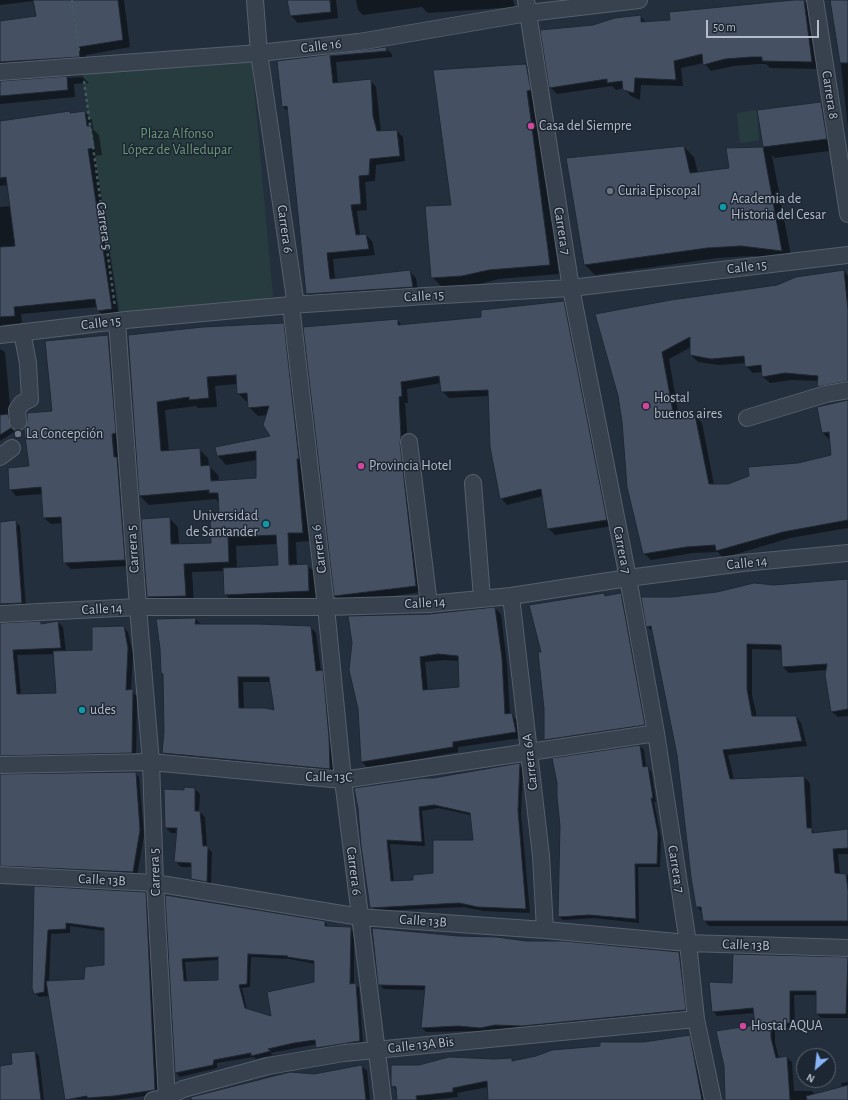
<!DOCTYPE html>
<meta charset="utf-8">
<style>
body{margin:0}
#map{position:relative;width:848px;height:1100px;overflow:hidden;background:#242f3e;font-family:"Alegreya Sans",sans-serif}
canvas{display:block}
.north{position:absolute;left:796px;top:1048px;width:40px;height:40px;box-sizing:border-box;background:#1d2633;border:1px solid #59626f;border-radius:50%;rotate:208deg;font-size:11px;font-weight:700;line-height:16px;text-align:center;color:#b4bcc9}
.north::after{content:'';display:block;margin:auto;width:14px;height:18px;background:#8ab4f8;clip-path:polygon(50% 0,100% 100%,50% 72%,0 100%)}
.scale{position:absolute;left:706px;top:20px;width:113px;height:18px;box-sizing:border-box;border:2px solid #b4bcc9;border-top:0;padding-left:5px;font-size:12px;line-height:14px;white-space:nowrap;color:#b4bcc9;-webkit-text-stroke:3px #1d2633;paint-order:stroke}
</style>
<div id="map">
<canvas width="848" height="1100"></canvas>
<div class="north">N</div>
<div class="scale">50 m</div>
</div>
<script>
const context = document.querySelector('canvas').getContext('2d');
context.lineJoin = 'round';
function fill(path, color) { context.fillStyle = color; context.fill(path, 'evenodd'); }
const toPath = rows => new Path2D(rows.map(r => 'M' + r).join(''));
function strokePath(path, color, width, dash) { context.strokeStyle = color; context.lineWidth = width; context.lineCap = dash ? 'butt' : 'round'; context.setLineDash(dash || []); context.stroke(path); }
function drawText(font, color, halo, rows, align = 'center') {
  context.font = font + ' "Alegreya Sans",sans-serif'; context.lineWidth = 3; context.setLineDash([]); context.textBaseline = 'middle'; context.strokeStyle = halo; context.fillStyle = color; for (const [text, x, y, turn = 0] of rows) {
    context.save(); context.translate(x, y); context.rotate((+turn || 0) * Math.PI / 180); context.textAlign = isNaN(turn) ? turn : align; if (halo) context.strokeText(text, 0, 0); context.fillText(text, 0, 0); context.restore();
  }
}
fill(toPath([
 [251,54,273,296,261,300,120,313,81,66],
 [757,110,759,140,740,143,737,113]
]), '#263c3f');
fill(toPath([
 [0,0,124,0,130,47,86,55,87,64,0,74,0,22,37,17,34,1,0,5],
 [288,0,336,0,338,18,298,23,291,16],
 [356,0,513,0,515,7,428,13,422,7,363,15,358,10],
 [803,0,811,7,818,69,770,68,766,64,758,64,733,66,711,71,704,63,681,68,683,86,641,85,640,100,631,96,624,88,616,90,612,86,557,94,550,87,593,26,640,16,647,23,671,21],
 [831,0,848,0,848,128,837,31],
 [386,48,392,54,392,57,336,62,338,84,370,80,376,87,381,132,397,131,403,137,405,161,376,165,375,181,365,182,367,210,357,211,360,235,366,235,372,241,375,255,333,259,335,279,409,271,416,278,418,293,313,300,307,294,289,112,283,107,278,61],
 [526,65,536,75,540,131,559,274,499,279,472,286,442,287,432,277,452,206],
 [83,77,89,83,74,84,75,97,0,104,0,82],
 [821,103,832,114,837,150,775,158,772,155,792,261,752,256,718,258,595,275,585,265,684,147,694,157,698,173,730,169,728,149,764,148,758,111],
 [70,112,72,114,85,112,92,120,93,129,99,135,102,155,95,156,119,316,105,318,98,310,97,307,21,314,22,323,2,325,3,329,0,329,0,207,11,206,8,185,0,186,0,122],
 [844,271,848,276,848,388,825,393,818,386,818,381,792,380,770,383,763,377,762,372,753,373,746,366,746,363,719,365,698,362,691,355,691,347,669,359,679,417,695,416,702,423,714,485,728,485,798,464,833,456,830,440,823,433,818,407,848,400,848,528,790,538,723,558,718,552,693,553,651,560,644,553,618,396,597,315,777,286],
 [564,302,570,309,613,526,555,535,548,528,543,496,507,505,501,498,489,396,449,398,442,391,441,383,407,389,408,403,405,403,408,444,422,592,342,603,335,596,304,328,397,320,403,326,482,318],
 [283,324,292,333,311,541,296,542,297,566,308,566,317,574,318,599,234,603,225,594,224,571,192,572,194,604,157,606,148,597,142,520,169,518,178,527,179,545,212,543,220,515,218,502,216,499,149,505,140,496,129,336],
 [237,384,238,393,247,402,249,402,249,407,258,416,267,415,272,437,218,456,226,465,257,460,257,479,219,481,218,475,209,466,208,458,199,449,169,452,165,410,196,406,198,408,217,407,215,386],
 [278,544,279,566,237,568,236,546],
 [108,336,114,342,131,566,71,569,64,562,63,523,51,524,44,518,42,494,16,496,10,489,30,467,53,411],
 [0,349,5,352,12,427,14,432,0,441],
 [15,521,20,526,26,608,0,611,0,522],
 [848,579,848,716,838,717,832,712,827,670,789,673,783,667,782,650,752,649,752,695,757,717,796,717,801,723,807,746,728,755,734,780,804,777,810,783,812,830,815,833,848,830,848,854,838,854,840,874,848,875,848,926,709,926,704,920,703,913,697,907,678,755,653,632,647,626,672,598,774,586],
 [604,594,607,596,621,594,624,598,648,729,549,744,545,740,542,653],
 [495,608,501,614,507,664,510,714,517,720,521,738,458,747,458,752,368,768,362,762,359,709,429,614],
 [445,660,459,661,460,688,428,690,425,662],
 [196,619,202,625,310,627,316,633,321,672,328,677,335,774,168,759,163,753,165,732,164,675,162,673,161,649,157,620],
 [243,682,270,682,276,712,244,709],
 [40,622,42,624,58,622,63,627,66,652,93,651,123,627,128,632,133,654,131,691,137,696,136,758,0,763,0,624],
 [54,654,57,694,21,695,17,655],
 [640,746,644,750,646,768,651,771,656,802,654,802,661,838,660,867,638,867,639,923,593,918,563,920,559,917],
 [519,764,523,768,521,814,530,913,483,911,464,907,375,911,371,907,359,808,433,779],
 [438,808,471,815,474,841,434,874,414,881,394,882,390,844,425,846,422,811],
 [135,773,139,777,144,835,137,876,0,872,0,775],
 [195,789,200,794,199,811,205,817,207,847,212,852,211,886,197,884,192,879,192,867,181,867,176,862,177,833,171,833,166,828,185,791],
 [35,887,146,893,150,897,159,1094,116,1100,66,1099,49,996,39,997,35,993],
 [70,926,105,931,105,966,85,980,49,982,51,934,70,933],
 [166,896,325,922,329,928,350,928,354,932,354,984,359,988,363,1045,321,1051,317,1048,317,1044,270,1053,273,1055,256,1059,254,1057,217,1063,217,1068,180,1077,176,1073],
 [251,957,290,959,315,964,315,983,272,1017,247,1010,242,988,250,987],
 [219,960,219,981,187,982,185,962],
 [526,942,679,953,684,957,690,1015,527,1030,426,1032,422,1028,426,990,384,989,379,984],
 [734,955,848,958,848,1018,821,1018,817,1014,817,995,794,995,795,1027,775,1029,775,1043,779,1058,787,1057,792,1062,794,1091,812,1091,815,1094,842,1088,841,1083,848,1082,848,1100,726,1100,756,1026,755,1013,717,1016,713,1011,733,984],
 [689,1036,695,1042,707,1100,535,1100,488,1087,457,1093,458,1097,431,1100,398,1100,397,1091,392,1085,420,1066,512,1059,515,1062],
 [35,1052,39,1056,44,1100,0,1100,0,1067,13,1065],
 [362,1066,367,1071,370,1100,189,1100,196,1096]
]), '#0007');
const building = toPath([
 [33,0,118,0,123,40,79,47,80,57,0,62,0,21,36,16,33,0],
 [287,0,330,0,331,12,290,16,287,0],
 [794,0,804,0,812,62,762,61,762,57,751,57,725,59,703,65,702,54,674,61,676,80,635,78,634,93,623,90,622,81,607,83,607,79,549,88,540,30,593,25,615,18,641,15,641,22,670,20,669,12,794,0],
 [830,0,848,0,848,63,840,63,830,0],
 [386,47,387,51,330,56,333,83,371,79,373,116,377,131,397,130,400,156,370,159,369,175,359,176,361,204,351,205,356,235,366,234,369,249,327,253,330,279,410,270,413,287,306,294,287,106,282,107,277,61,386,47],
 [526,64,531,90,527,91,531,120,550,265,489,270,462,276,431,278,425,206,451,205,433,70,526,64],
 [83,75,67,77,68,90,0,96,0,81,83,75],
 [821,102,827,139,763,147,757,110,821,102],
 [70,111,70,113,85,111,87,126,91,126,95,148,88,149,112,309,97,311,95,299,14,307,15,316,0,317,0,247,15,246,6,177,0,178,0,121,70,111],
 [684,146,690,173,729,168,726,148,763,147,782,251,741,246,707,248,584,265,566,158,684,146],
 [844,270,848,310,848,381,817,387,818,376,785,373,762,377,761,365,745,367,744,356,711,359,690,355,690,337,662,352,674,417,695,415,709,484,728,484,749,476,748,467,798,463,831,455,829,432,822,433,817,407,848,400,848,520,783,532,716,551,715,545,686,547,643,554,627,487,622,422,618,396,595,314,671,300,777,285,796,277,844,270],
 [564,301,607,520,547,529,541,489,500,499,490,447,488,390,441,392,439,376,401,382,402,396,399,397,401,437,400,443,416,586,334,596,303,327,398,319,398,325,481,317,481,310,564,301],
 [284,323,299,459,297,459,303,533,288,533,289,565,308,564,309,591,224,595,223,568,278,565,276,535,228,537,229,562,184,564,186,596,147,597,141,519,170,517,171,544,211,543,210,514,219,514,218,493,209,493,209,490,139,496,128,335,203,327,284,323],
 [236,375,237,394,247,393,248,408,269,406,263,425,270,436,215,447,217,456,256,451,256,478,211,481,210,465,201,466,200,448,161,451,157,402,189,397,189,400,209,398,207,377,236,375],
 [108,335,116,433,112,434,114,457,117,457,125,560,63,563,61,517,43,518,41,487,9,490,8,468,29,466,24,429,27,422,27,413,52,411,45,341,108,335],
 [8,414,11,428,0,435,0,415,8,414],
 [16,520,22,603,0,604,0,522,16,520],
 [848,579,848,709,831,712,825,675,827,664,782,667,781,645,747,644,747,689,752,716,796,716,802,741,723,750,730,779,804,776,807,828,812,828,812,833,848,829,848,848,833,849,835,873,846,874,848,890,848,921,703,921,701,907,696,907,691,877,677,755,651,626,646,627,641,597,672,597,717,592,754,583,774,585,848,579],
 [604,593,605,596,621,593,645,725,544,740,544,709,538,652,541,652,529,605,604,593],
 [495,607,502,658,505,714,512,713,516,732,453,742,453,747,361,762,358,709,349,670,352,643,348,616,429,614,495,607],
 [438,654,458,656,459,687,423,690,420,657,438,654],
 [196,618,195,624,258,624,311,626,316,671,323,670,329,737,330,769,162,753,164,732,163,674,161,673,160,649,156,619,196,618],
 [238,677,269,677,274,710,266,708,239,708,238,677],
 [41,621,41,624,58,621,61,648,13,650,17,694,56,693,53,651,92,650,92,627,124,626,128,648,126,690,133,689,132,753,0,756,0,623,41,621],
 [640,745,643,767,648,766,653,798,651,798,658,833,657,864,635,864,636,919,589,915,558,917,560,826,557,797,557,783,552,758,640,745],
 [520,763,518,810,526,909,478,907,459,903,370,908,361,846,358,808,354,788,423,778,433,778,520,763],
 [434,805,470,813,473,840,433,840,433,873,413,875,413,880,391,881,387,840,422,842,419,807,434,805],
 [136,772,140,830,133,872,0,866,0,774,136,772],
 [184,787,195,788,195,811,200,811,203,846,208,846,207,882,191,879,191,863,174,862,177,828,165,828,164,789,184,790,184,787],
 [34,886,146,892,155,1090,114,1096,87,1098,87,1096,65,1100,46,981,84,979,85,967,104,965,104,928,66,923,66,929,48,930,44,992,34,994,32,988,34,886],
 [165,895,325,921,325,926,351,927,350,984,356,983,360,1041,316,1048,315,1040,294,1043,268,1049,271,1051,251,1056,251,1053,214,1060,213,1065,175,1073,165,895],
 [248,954,288,956,287,957,314,961,314,982,267,992,271,1016,245,1008,239,985,247,984,248,954],
 [218,957,218,980,184,981,182,959,218,957],
 [372,928,458,936,497,937,526,941,564,941,679,952,686,1010,522,1026,495,1025,480,1028,458,1026,421,1028,425,986,378,985,372,928],
 [733,954,848,957,846,1014,816,1014,816,991,790,991,790,1023,771,1024,771,1038,776,1058,787,1056,790,1100,725,1100,724,1066,716,1031,755,1025,753,1008,712,1012,709,982,732,983,733,954],
 [690,1035,702,1100,488,1100,487,1081,453,1088,453,1092,416,1096,417,1100,397,1100,396,1087,391,1086,391,1065,419,1065,449,1057,494,1059,512,1058,512,1061,536,1056,552,1050,600,1046,600,1042,644,1042,690,1035],
 [35,1051,41,1100,0,1100,0,1066,12,1064,11,1053,35,1051],
 [362,1065,366,1100,191,1100,191,1097,290,1072,314,1074,362,1065],
 [848,1085,848,1100,807,1100,806,1096,848,1085]
]);
fill(building, '#455162');
strokePath(building, '#1f2835', 1);
const minor = toPath([
 [255,0,259,53,295,299,291,305,326,607,343,780,383,1100],
 [526,0,571,288,628,578,656,733,688,943,696,1019,713,1100],
 [815,0,848,214],
 [0,72,259,53,359,42,528,13,639,0],
 [117,322,138,607,151,762,155,883,167,1100],
 [0,335,126,320,291,305,425,296,571,288,848,255],
 [747,418,826,394,848,390],
 [18,422,17,410,22,403,30,399,28,363,22,332],
 [409,442,429,604],
 [0,457,12,448],
 [473,483,482,598],
 [511,596,541,856,545,930],
 [0,614,138,607,326,607,429,604,511,596,628,578,743,563,848,553],
 [0,765,151,762,343,780,656,733],
 [0,875,155,883,360,917,545,930,688,943,848,948],
 [153,1100,167,1097,183,1089,268,1066,344,1053,696,1019]
]);
strokePath(minor, '#565f6c', 18);
strokePath(toPath([
 [72,0,79,52],
 [84,81,115,307]
]), '#44595c', 2.5, [3, 3]);
strokePath(minor, '#38414e', 16);
for (const [x, y, r, color] of [
 [531,126,4,"#d1479c"],
 [610,191,4,"#6b7280"],
 [723,207,4,"#0f9aa8"],
 [646,406,4,"#d1479c"],
 [18,434,4,"#6b7280"],
 [361,466,4,"#d1479c"],
 [266,524,4,"#0f9aa8"],
 [82,710,4,"#0f9aa8"],
 [743,1026,4,"#d1479c"]
]) { const dot = new Path2D(); dot.arc(x, y, r, 0, 2 * Math.PI); context.fillStyle = color; context.fill(dot); strokePath(dot, '#1d2633', 1.5); }
drawText('14px', '#b4bcc9', '#1d2633', [
 ["Calle 16",321,46,-7],
 ["Carrera 8",830,95,81],
 ["Carrera 5",104,226,82],
 ["Carrera 6",285,229,82],
 ["Carrera 7",562,231,81],
 ["Calle 15",747,267,-7],
 ["Calle 15",424,296,-4],
 ["Calle 15",101,323,-7],
 ["Carrera 5",133,549,-94],
 ["Carrera 6",319,549,-97],
 ["Carrera 7",622,550,79],
 ["Calle 14",747,563,-6],
 ["Calle 14",425,603,-3],
 ["Calle 14",102,609,-3],
 ["Carrera 6A",530,762,-96],
 ["Calle 13C",329,777,1],
 ["Carrera 7",676,869,81],
 ["Carrera 6",354,871,83],
 ["Carrera 5",155,872,-92],
 ["Calle 13B",102,880,3],
 ["Calle 13B",423,921,4],
 ["Calle 13B",746,945,2],
 ["Calle 13A Bis",421,1045,-6]
]);
drawText('14px', '#b4bcc9', '#1d2633', [
 ["Casa del Siempre",539,126],
 ["Curia Episcopal",618,191],
 ["Academia de",731,199],
 ["Historia del Cesar",731,215],
 ["Hostal",654,398],
 ["buenos aires",654,414],
 ["La Concepción",26,434],
 ["Provincia Hotel",369,466],
 ["Universidad",258,516,"right"],
 ["de Santander",258,532,"right"],
 ["udes",90,710],
 ["Hostal AQUA",751,1026]
], 'left');
drawText('14px', '#6b9a76', '#1d2633', [
 ["Plaza Alfonso",177,134],
 ["López de Valledupar",177,150]
]);
</script>
